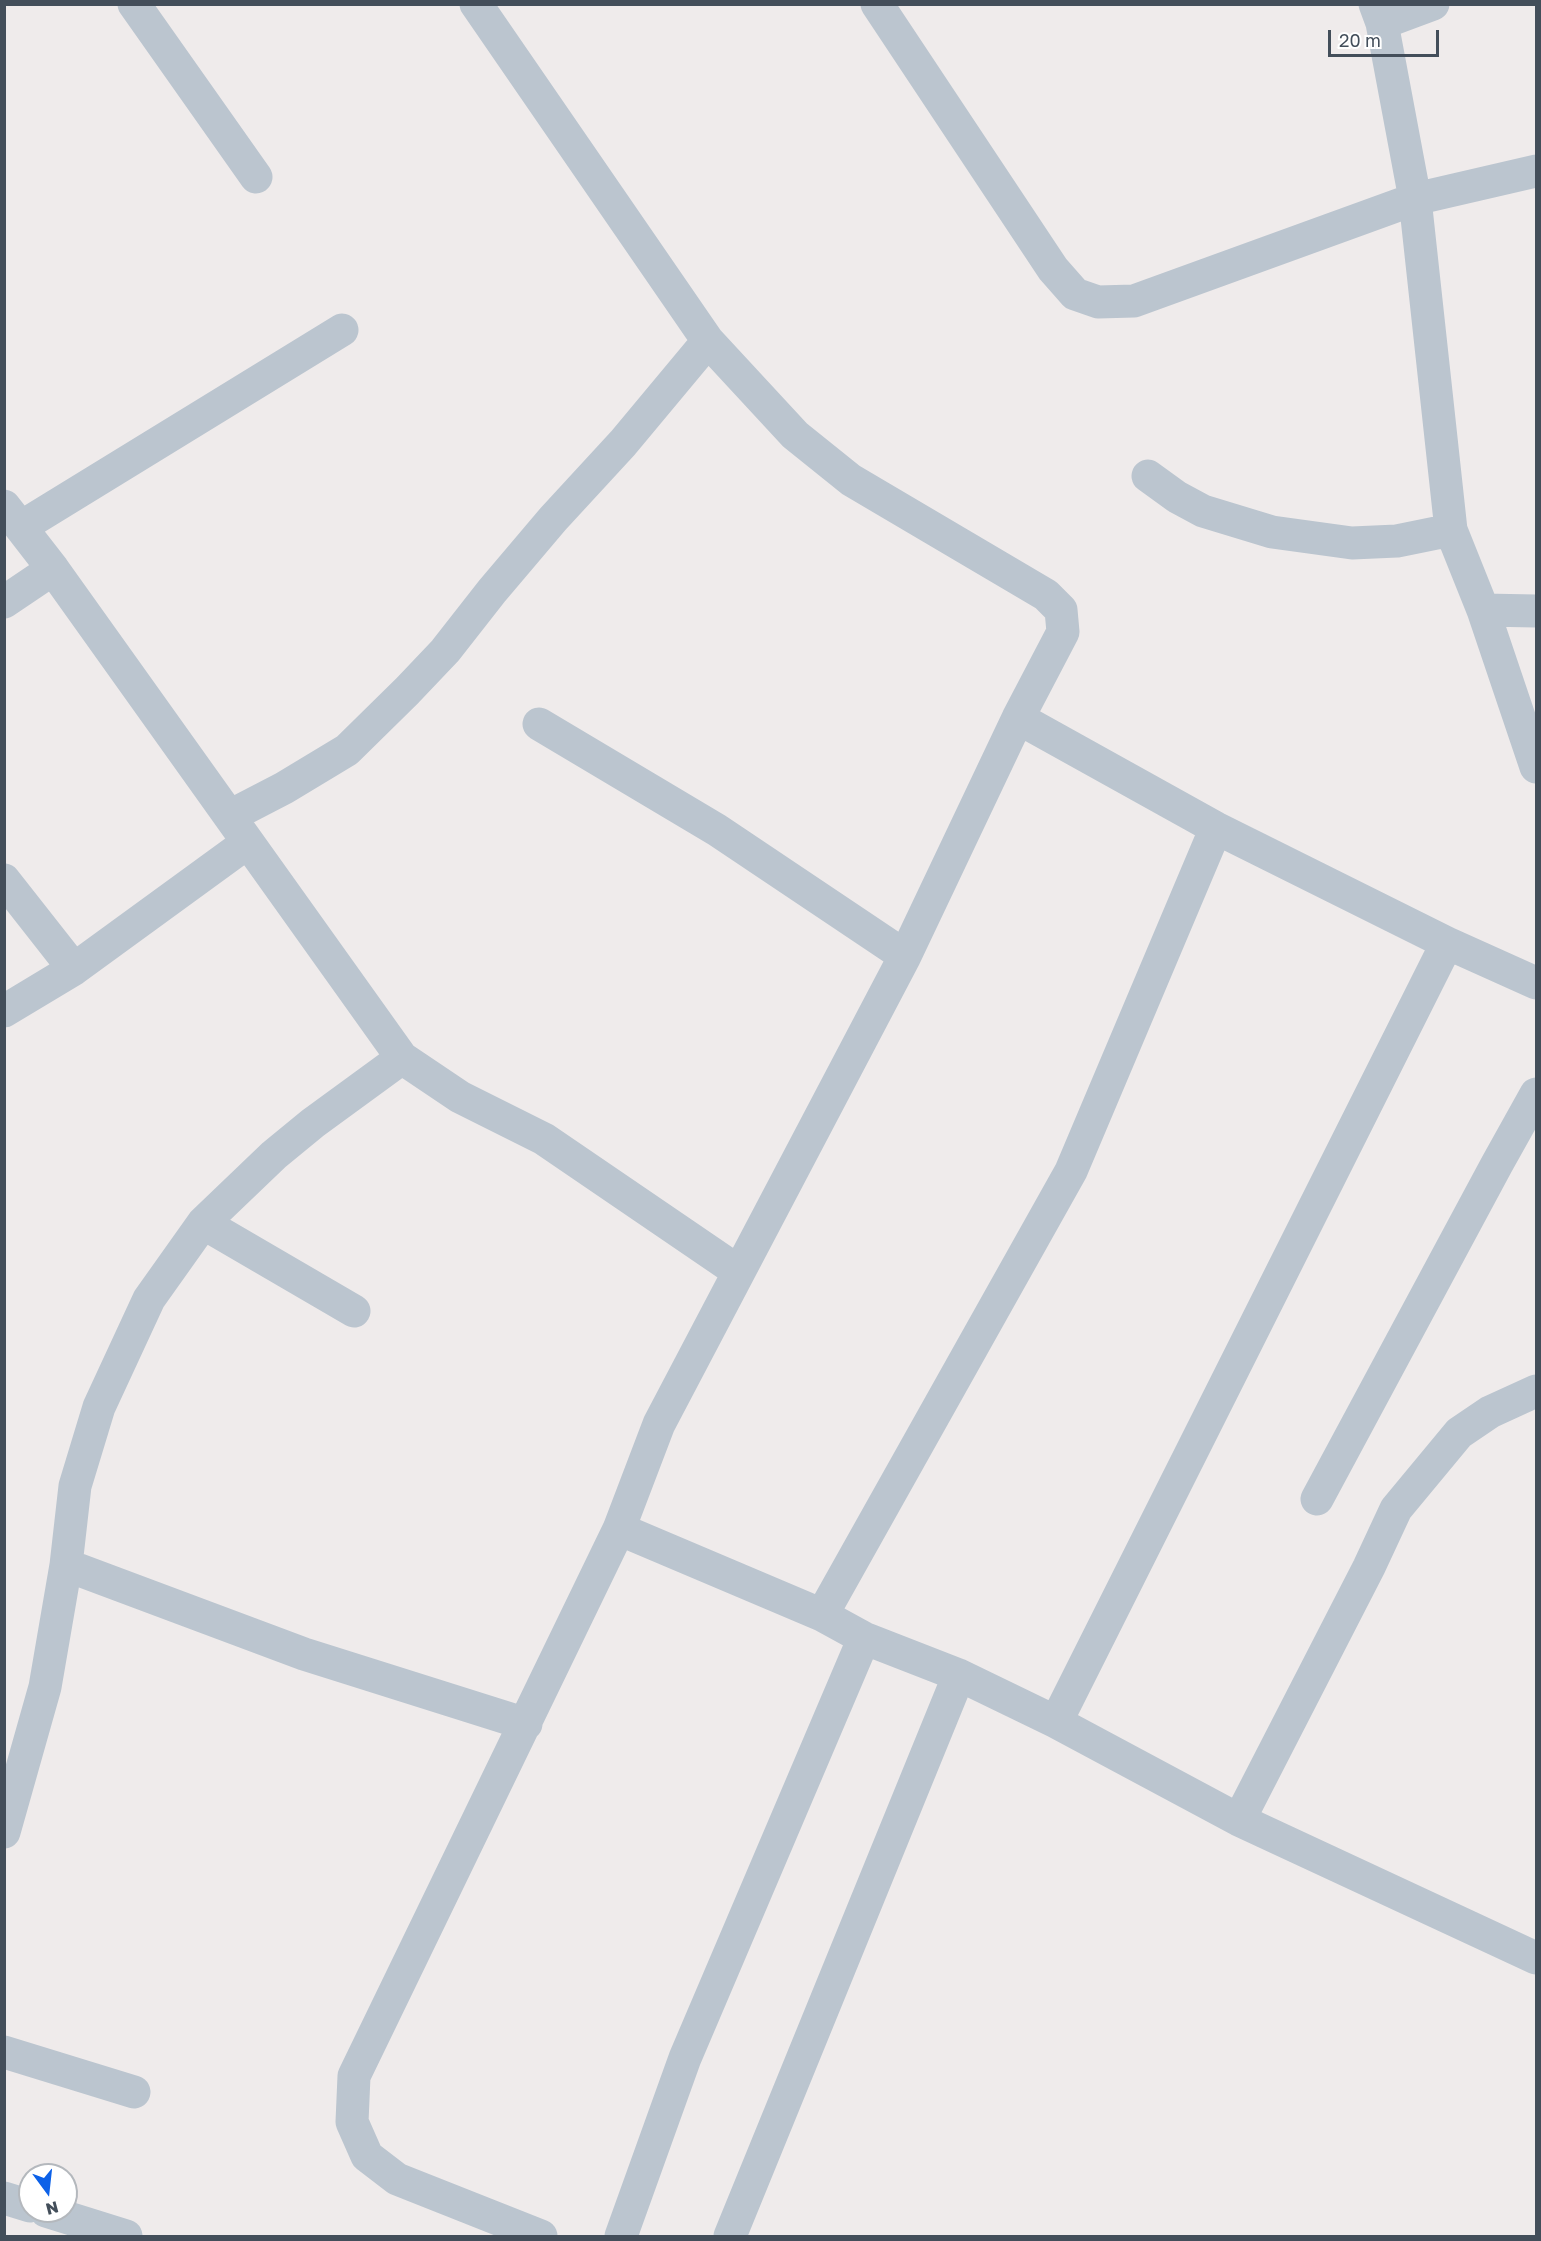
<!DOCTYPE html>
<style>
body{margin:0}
#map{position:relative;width:1541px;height:2241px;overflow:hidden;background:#efebeb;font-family:"Golos Text",sans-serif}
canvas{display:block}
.frame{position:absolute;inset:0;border:6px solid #434e5a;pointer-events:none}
.north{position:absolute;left:18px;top:2163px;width:60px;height:60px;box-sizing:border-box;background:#fff;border:2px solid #b4b8bd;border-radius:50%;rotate:165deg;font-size:16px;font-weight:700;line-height:24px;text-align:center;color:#434e5a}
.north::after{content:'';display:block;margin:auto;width:21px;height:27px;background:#0c61e8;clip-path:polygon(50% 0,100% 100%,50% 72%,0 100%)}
.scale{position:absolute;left:1328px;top:30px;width:111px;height:27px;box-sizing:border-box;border:3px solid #434e5a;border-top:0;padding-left:8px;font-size:18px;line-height:21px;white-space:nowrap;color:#434e5a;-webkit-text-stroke:4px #fff;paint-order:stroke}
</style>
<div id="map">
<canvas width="1541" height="2241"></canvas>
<div class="frame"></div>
<div class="north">N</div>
<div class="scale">20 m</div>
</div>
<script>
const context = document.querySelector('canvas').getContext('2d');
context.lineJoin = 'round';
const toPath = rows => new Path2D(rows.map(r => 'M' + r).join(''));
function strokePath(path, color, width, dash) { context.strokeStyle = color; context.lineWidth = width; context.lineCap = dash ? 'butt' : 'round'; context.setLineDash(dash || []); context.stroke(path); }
strokePath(toPath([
 [134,4,256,177],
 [476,4,708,341,795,435,851,480,1046,595,1061,610,1063,632,1018,718,905,956,659,1424,619,1529,354,2076,352,2122,367,2156,397,2179,541,2236],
 [877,4,1053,269,1075,294,1098,302,1134,301,1415,199,1536,171],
 [1375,4,1382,23,1415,199,1451,530,1483,610,1536,767],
 [1382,23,1433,4],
 [1148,476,1177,497,1203,511,1272,532,1352,543,1397,541,1451,530],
 [4,506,53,569,402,1058],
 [21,527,342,330],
 [4,602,53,569],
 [1483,610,1536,611],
 [1018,718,1216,828,1447,943,1536,983],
 [539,724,717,830,905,956],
 [230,816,284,788,347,750,407,691,445,651,492,591,553,519,623,443,708,341],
 [4,880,74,969],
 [4,1011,74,969,247,843],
 [203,1223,354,1311],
 [1317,1499,1497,1164,1536,1094],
 [619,1529,822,1615,864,1638,959,1675,1056,1722,1239,1820,1536,1958],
 [66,1565,304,1654,526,1724],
 [822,1615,1071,1171,1216,828],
 [1056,1722,1447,943],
 [1239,1820,1369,1567,1396,1509,1459,1433,1490,1412,1536,1391],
 [4,1832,45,1687,66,1565,75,1486,99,1407,149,1299,203,1223,274,1155,313,1123,402,1058,460,1097,544,1139,739,1272],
 [4,2052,134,2092],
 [4,2198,30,2206],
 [46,2211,126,2236],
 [621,2236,685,2058,864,1638],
 [730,2236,959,1675]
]), '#bbc5cf', 33);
</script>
